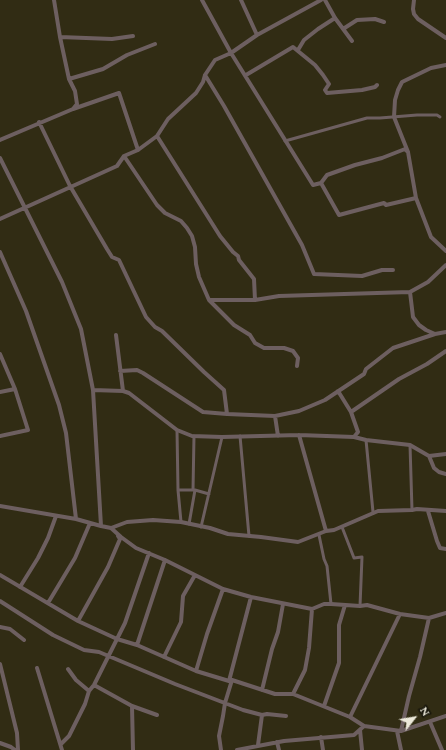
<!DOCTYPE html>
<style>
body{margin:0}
#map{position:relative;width:446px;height:750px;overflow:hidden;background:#312c14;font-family:Spectral,serif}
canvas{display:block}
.north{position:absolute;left:394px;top:698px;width:40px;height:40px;-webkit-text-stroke:3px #17150a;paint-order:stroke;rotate:59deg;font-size:11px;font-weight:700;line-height:16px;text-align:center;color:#ece9da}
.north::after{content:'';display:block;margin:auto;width:14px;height:18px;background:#ece9da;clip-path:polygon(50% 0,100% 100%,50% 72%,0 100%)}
</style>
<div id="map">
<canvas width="446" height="750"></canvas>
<div class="north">N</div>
</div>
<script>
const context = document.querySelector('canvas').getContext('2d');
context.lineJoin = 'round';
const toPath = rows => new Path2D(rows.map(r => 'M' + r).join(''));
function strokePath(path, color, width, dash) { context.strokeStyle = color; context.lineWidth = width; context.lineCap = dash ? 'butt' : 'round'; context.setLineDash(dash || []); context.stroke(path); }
strokePath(toPath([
 [285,141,367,118,380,118,417,115,437,115,440,117],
 [177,430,178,490,181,522],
 [240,436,249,536],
 [366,440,373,512],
 [410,445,412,510],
 [178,490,193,490],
 [195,490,209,494],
 [189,524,195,490,193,490,194,436],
 [201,527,222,437],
 [342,527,354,558,362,557,360,606],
 [319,535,324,559,327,566,331,604]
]), '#6d5f60', 3);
strokePath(toPath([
 [54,0,60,37,69,79,75,91,77,104,73,109],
 [202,0,231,53,313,185,321,183,327,175,355,165,382,158,405,149,408,152],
 [241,0,257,35],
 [325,0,335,18,352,41],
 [414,0,413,9,414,14,418,19,446,38],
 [343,29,357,20,375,19,384,22],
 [60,37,112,39,133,36],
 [298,50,304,40,318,29,335,18],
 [446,65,431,68,402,82,398,90,395,100,394,117,408,152,416,198,431,237,446,251],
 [205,75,224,106,302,245,314,274,362,276,382,270,393,270],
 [246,75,293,47,315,65,323,75,329,84,325,90,327,93,362,90,375,87,377,85],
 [69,79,103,69,127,55,155,44],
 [39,122,70,186,107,249,112,257,119,260,146,317,155,327,162,331,204,372,224,390,227,414],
 [157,136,220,236,233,252,238,256,239,260,254,279,255,300],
 [0,140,73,109,119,93,138,150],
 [124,156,157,205,165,213,181,221,187,228,192,236,195,247,196,264,199,277,209,300,234,325,250,335,255,343,264,348,284,348,293,351,298,358,297,366],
 [0,158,62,282,81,329,93,390,101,526],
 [321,183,339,215,384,203,386,205,416,198],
 [0,219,117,166,124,156,138,150,157,136,168,119,196,93,203,82,205,75,215,60,231,53,257,35,321,0],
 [0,252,26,311,59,405,66,433,76,519],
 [410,292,413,317,419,325,426,330,435,334,446,332],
 [209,300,255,300,279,296,410,292,428,282,446,265],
 [116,335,123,391],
 [0,354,15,389,28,430,0,436],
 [120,371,137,370,143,373,203,412,227,414,275,416,299,411,325,400,364,374,366,369,393,348,435,334],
 [93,390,123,391,129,393,177,430,192,436,222,437,299,435,354,437,366,440,410,445,429,456,446,454],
 [338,391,351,412,358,432,354,437],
 [0,392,15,389],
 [351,412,399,379,427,364,446,351],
 [275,416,278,436],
 [299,435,326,531],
 [429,456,434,468,439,472,446,474],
 [0,506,76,519,101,526,111,528,127,522,153,520,181,522,210,528,228,534,261,537,298,542,326,531,334,530,378,511,412,510,417,509,446,511],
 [428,511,437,541,440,548,446,549],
 [111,528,121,537,136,548,165,560,223,589,251,597,312,609,324,604,331,604,360,606,367,605,400,614,429,618,446,613],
 [0,575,78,621,117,639,137,645,196,671,229,681,232,680,275,694,293,694,350,717,364,726,401,731,446,716],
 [20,587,38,558,48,538,56,516],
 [0,601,53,635,84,650,99,652,175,684,243,710,262,715,267,714,286,716],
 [48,603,75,558,90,523],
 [78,621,108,567,120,539,118,536],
 [0,627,10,629,24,640],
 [137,645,165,560],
 [164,657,181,622,183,596,195,575],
 [0,664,17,733,18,750],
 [37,668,62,750],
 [68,669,76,680,89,691],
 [196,671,207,634,223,589],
 [229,681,251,597],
 [94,685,132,706,157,715],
 [262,690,272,649,278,632,283,604],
 [293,694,305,670,309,648,312,609],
 [132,706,133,750],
 [324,706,339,663,339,625,345,605],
 [350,717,400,614],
 [430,722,442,750],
 [360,730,362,750],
 [397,731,401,750],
 [401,731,409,696,420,657,429,618],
 [321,737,323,750],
 [277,742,279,750],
 [0,743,11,747,15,750],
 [61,744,69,736,85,704,89,691,94,685,125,623,149,553],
 [258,745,262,715],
 [221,750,219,736,223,716,225,703,232,680],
 [237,750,284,741,354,735,364,726]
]), '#6d5f60', 4);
</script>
